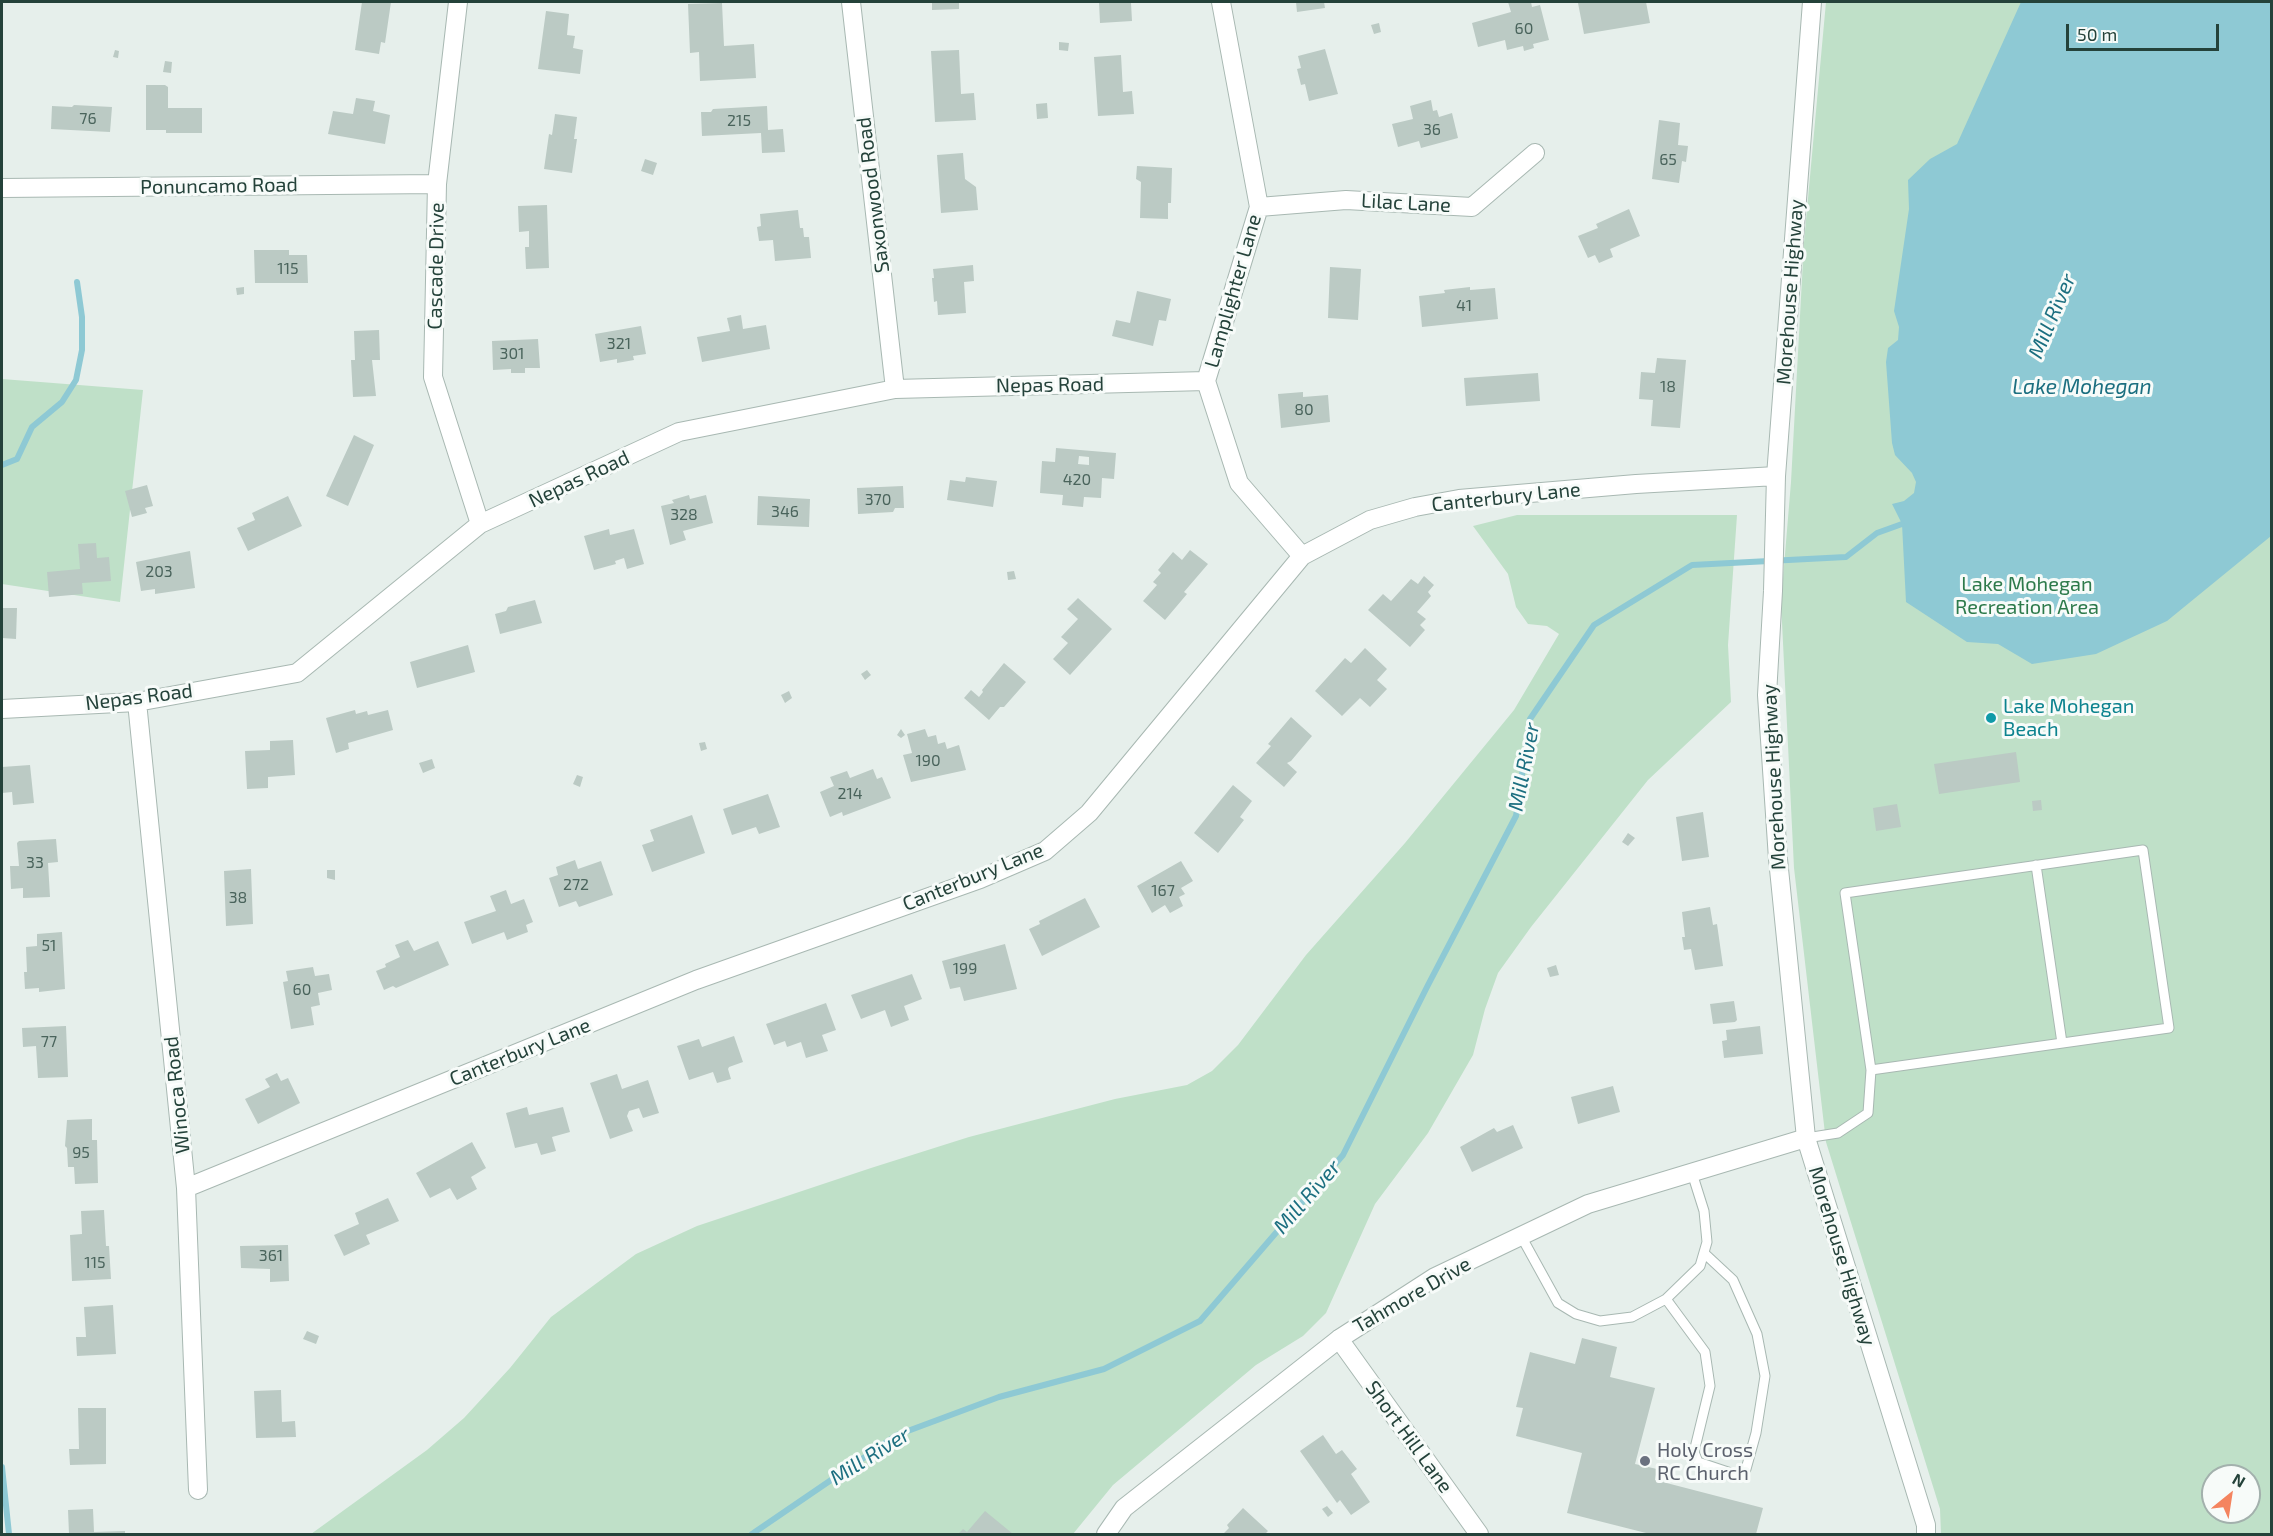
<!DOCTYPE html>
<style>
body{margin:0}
#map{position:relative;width:2273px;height:1536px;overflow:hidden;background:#e6efeb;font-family:"Exo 2",sans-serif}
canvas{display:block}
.frame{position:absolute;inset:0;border:3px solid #24423a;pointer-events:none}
.north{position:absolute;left:2201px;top:1464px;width:60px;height:60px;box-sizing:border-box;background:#f7fbf9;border:2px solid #a3b1ad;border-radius:50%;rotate:30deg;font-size:16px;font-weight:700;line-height:24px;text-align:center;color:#24423a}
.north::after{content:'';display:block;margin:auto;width:21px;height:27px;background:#f4845f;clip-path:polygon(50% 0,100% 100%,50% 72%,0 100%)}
.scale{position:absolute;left:2066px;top:24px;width:153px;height:27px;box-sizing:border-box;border:3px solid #24423a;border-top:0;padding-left:8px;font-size:18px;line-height:21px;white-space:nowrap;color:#24423a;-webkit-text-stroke:4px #f7fbf9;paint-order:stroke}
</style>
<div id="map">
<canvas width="2273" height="1536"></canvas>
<div class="frame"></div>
<div class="north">N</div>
<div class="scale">50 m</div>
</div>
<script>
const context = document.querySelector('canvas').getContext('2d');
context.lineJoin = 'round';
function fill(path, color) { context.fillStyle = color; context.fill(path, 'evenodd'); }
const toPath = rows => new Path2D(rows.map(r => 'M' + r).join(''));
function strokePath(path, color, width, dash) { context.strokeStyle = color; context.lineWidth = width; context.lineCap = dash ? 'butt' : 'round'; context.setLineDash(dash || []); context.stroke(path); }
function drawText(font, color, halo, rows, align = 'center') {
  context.font = font + ' "Exo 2",sans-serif'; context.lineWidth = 6; context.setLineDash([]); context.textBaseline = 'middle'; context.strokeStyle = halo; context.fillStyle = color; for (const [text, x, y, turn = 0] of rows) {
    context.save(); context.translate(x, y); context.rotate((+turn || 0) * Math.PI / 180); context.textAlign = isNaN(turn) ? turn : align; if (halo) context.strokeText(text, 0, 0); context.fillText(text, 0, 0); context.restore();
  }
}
fill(toPath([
 [1826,2,2271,2,2271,1534,1941,1534,1940,1509,1826,1142,1794,868,1781,602,1791,482,1804,242],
 [2213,1476,2249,1476,2249,1512,2213,1512],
 [2,379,143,390,120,602,2,584],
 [1517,515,1737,515,1728,645,1731,702,1648,780,1531,927,1498,973,1485,1009,1473,1055,1428,1133,1375,1204,1326,1313,1303,1336,1256,1365,1113,1485,1073,1534,311,1534,427,1450,464,1418,510,1368,551,1317,636,1254,697,1226,871,1168,969,1137,1115,1099,1187,1085,1212,1071,1238,1045,1306,955,1405,843,1514,710,1559,634,1547,626,1528,624,1516,607,1508,574,1473,526]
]), '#bfe0c8');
fill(toPath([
 [2021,2,2272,2,2271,536,2167,621,2096,654,2032,664,1998,644,1967,642,1906,602,1902,524,1892,504,1904,501,1914,493,1916,482,1912,473,1895,455,1892,443,1886,362,1888,348,1898,340,1899,327,1894,311,1909,209,1908,180,1930,159,1957,144]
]), '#8ec9d4');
strokePath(toPath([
 [2,465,17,459,32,427,62,402,76,380,82,350,82,317,77,282],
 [2,1467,9,1534],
 [752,1534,897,1435,999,1397,1104,1369,1200,1321,1343,1155,1427,987,1516,816,1530,719,1594,625,1692,565,1846,557,1877,533,1902,524]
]), '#8ec9d4', 6);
fill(toPath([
 [362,2,391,2,385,43,381,42,379,54,355,50],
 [932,2,959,2,959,9,932,10],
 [1099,2,1131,3,1132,21,1100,23],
 [1296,2,1324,2,1325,8,1297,12],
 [1508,2,1531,2,1532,7,1540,5,1549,40,1533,44,1534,48,1524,51,1523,46,1507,50,1505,40,1478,47,1472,23,1511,12],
 [1583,2,1646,2,1650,23,1584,34,1578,3],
 [722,3,724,46,754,44,756,78,700,81,699,52,690,53,688,4],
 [546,11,569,14,567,35,575,36,573,48,583,50,580,74,538,69],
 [1379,23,1381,32,1374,34,1371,25],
 [1059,42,1069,43,1068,51,1059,50],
 [1325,49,1338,94,1309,101,1305,84,1301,85,1297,69,1301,68,1298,56],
 [115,50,119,51,118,58,113,57],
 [959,50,961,94,974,93,976,120,935,122,931,51],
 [1121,55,1123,92,1132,91,1134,114,1098,116,1094,57],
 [165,61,172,62,171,73,163,72],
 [146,85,165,85,168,87,168,108,202,108,202,133,166,133,166,130,146,130],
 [356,98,375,101,373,111,390,115,385,144,328,134,333,111,353,114],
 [1431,100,1433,111,1437,110,1439,117,1452,113,1458,138,1421,148,1419,141,1398,147,1392,124,1413,119,1410,106],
 [1047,103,1048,118,1037,119,1036,104],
 [74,105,112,107,110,132,51,129,52,106,72,107],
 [767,106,768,130,783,129,785,152,762,153,761,133,702,136,701,112,711,112,713,109],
 [555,114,577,117,574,139,577,139,572,173,544,169,549,134,552,135],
 [1659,120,1680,123,1678,145,1688,146,1686,162,1682,161,1679,183,1652,179],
 [963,153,965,179,976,187,978,210,941,213,937,155],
 [645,159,657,163,653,175,641,171],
 [1137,166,1172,168,1171,203,1168,203,1168,219,1140,218,1141,182,1136,179],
 [547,205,549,268,526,269,525,247,529,247,529,231,519,232,518,206],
 [1629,209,1640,236,1610,249,1613,257,1599,263,1595,255,1588,258,1578,236,1598,228,1596,224],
 [798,210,800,228,803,228,804,237,809,237,811,258,775,261,773,240,759,241,757,227,761,226,760,214],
 [254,250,289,250,289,255,307,255,308,283,255,283],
 [973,265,974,281,964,282,966,313,938,315,937,301,934,302,932,278,934,278,933,269],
 [1330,267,1361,269,1358,320,1328,318],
 [244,287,244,294,237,295,236,288],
 [1470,287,1470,290,1495,288,1498,319,1422,327,1419,296,1445,293,1444,290],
 [1137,291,1171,299,1166,321,1159,320,1153,346,1112,336,1116,320,1130,323],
 [741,315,743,329,766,325,770,349,702,362,697,337,730,331,727,318],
 [641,326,646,354,633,356,634,360,617,363,617,359,600,362,595,334],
 [379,330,380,360,372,360,376,396,353,397,351,360,355,360,354,331],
 [538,339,540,368,525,368,525,373,511,373,511,369,493,370,492,341],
 [1657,358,1686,360,1680,428,1651,426,1653,400,1639,399,1641,372,1655,373],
 [1538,373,1540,401,1466,406,1464,378],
 [1303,392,1303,397,1328,395,1330,422,1281,428,1278,394],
 [354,435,374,445,348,506,326,496],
 [1056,448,1116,453,1114,479,1102,478,1101,498,1084,497,1083,507,1062,505,1063,495,1040,493,1042,461,1055,462],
 [1079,456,1089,457,1089,465,1078,464],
 [966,477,997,481,993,507,947,500,950,480,965,482],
 [147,485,153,506,145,508,147,513,132,517,125,491],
 [903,486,904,508,895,508,893,512,858,514,857,488],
 [689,495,690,499,706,495,713,523,683,531,686,540,670,545,661,506,674,503,672,500],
 [288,496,302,526,248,551,237,528,255,520,252,513],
 [758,496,810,499,809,527,757,525],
 [609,529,610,535,634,529,644,564,627,569,624,558,615,561,616,564,594,570,584,536],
 [96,543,97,558,109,557,111,581,82,583,83,594,49,597,47,572,80,569,78,544],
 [1190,550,1208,564,1184,592,1187,594,1165,620,1143,601,1157,585,1153,582,1161,573,1158,570,1173,552,1182,560],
 [190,551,195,588,155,594,155,589,141,591,136,562],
 [1014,571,1016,579,1008,580,1007,572],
 [1424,576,1434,585,1428,592,1431,596,1417,612,1426,619,1420,625,1425,630,1410,647,1368,610,1383,594,1391,601,1411,579,1418,584],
 [1078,598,1112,629,1070,675,1053,659,1068,643,1061,637,1078,619,1067,609],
 [535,600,542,623,500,634,495,614,506,611,508,607],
 [2,608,17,608,16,639,2,638],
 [468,645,475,672,417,688,410,662],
 [1365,648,1387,669,1377,680,1387,689,1370,707,1360,698,1342,716,1315,691,1345,658,1351,663],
 [1004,663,1026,682,1004,707,1000,707,989,720,964,698,971,690,979,697,983,692,982,690],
 [867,670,871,675,865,680,861,674],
 [789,691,792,698,785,703,781,695],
 [355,710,356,714,367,711,368,715,388,710,393,730,348,743,349,749,336,753,326,718],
 [1291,717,1312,736,1291,761,1287,763,1297,772,1284,787,1256,763,1271,746,1268,744],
 [901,729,905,735,901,738,897,735],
 [925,729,928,737,936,735,938,744,945,742,947,749,959,745,966,770,911,782,903,755,912,753,907,734],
 [293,740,295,775,268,777,268,788,247,789,245,751,270,750,270,741],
 [705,742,707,749,701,751,699,743],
 [2016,752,2020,782,1939,794,1934,764],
 [432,759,435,768,423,773,419,763],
 [30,765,34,803,13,805,12,792,2,793,2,767],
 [873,769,877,779,882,777,891,798,843,816,842,812,830,817,820,792,834,786,830,777,847,771,850,778],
 [577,775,583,777,580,787,573,784],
 [1233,785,1252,801,1240,817,1244,820,1218,853,1194,833],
 [768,794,780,827,759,834,756,827,732,835,723,809],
 [2041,800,2042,810,2033,811,2032,801],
 [1897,804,1901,827,1876,831,1873,808],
 [1703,812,1709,857,1682,861,1676,817],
 [692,815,705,853,652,872,642,845,654,841,650,830],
 [1628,833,1635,838,1628,846,1622,842],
 [56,839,58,862,48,863,50,897,23,898,23,888,11,889,10,866,19,866,17,843,19,841],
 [575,860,578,869,601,861,613,895,579,907,576,901,559,907,549,878,558,875,556,867],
 [1181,861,1193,881,1181,888,1185,894,1179,897,1183,906,1170,913,1165,905,1152,913,1137,886],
 [251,869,253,924,226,926,224,871],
 [327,870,335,870,335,880,327,878],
 [506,890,511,904,524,899,533,922,526,925,528,932,507,940,504,932,472,944,464,922,496,911,490,896],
 [1085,898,1100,927,1042,956,1029,929,1040,924,1039,921],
 [1710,907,1713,925,1717,924,1723,966,1695,970,1691,949,1684,950,1682,937,1685,937,1682,912],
 [62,932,65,989,39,992,39,988,25,989,24,972,27,972,26,947,37,946,37,934],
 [408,940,414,951,438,941,449,965,396,988,393,986,384,990,376,971,386,967,385,964,400,957,395,945],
 [1005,944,1017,989,964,1001,960,987,950,989,942,961],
 [1556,965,1559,975,1550,977,1547,968],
 [313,967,315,976,329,974,332,990,318,993,320,1005,311,1007,314,1025,291,1029,283,982,288,981,286,971],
 [912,974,922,999,904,1006,909,1020,891,1027,885,1010,861,1019,851,995],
 [1734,1001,1737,1020,1735,1022,1713,1024,1710,1004],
 [826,1003,836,1030,822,1035,828,1051,806,1058,801,1042,787,1047,785,1041,774,1045,766,1024],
 [66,1026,68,1077,38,1078,36,1046,23,1047,22,1028],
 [1760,1026,1763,1054,1724,1058,1722,1041,1727,1040,1726,1030],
 [734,1036,743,1062,729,1067,728,1069,731,1079,717,1083,713,1072,689,1080,677,1046,699,1039,702,1047],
 [277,1073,281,1081,288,1078,300,1103,258,1124,245,1099,270,1087,265,1079],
 [617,1074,622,1089,648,1080,659,1113,643,1118,639,1108,629,1111,627,1116,633,1131,610,1139,590,1083],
 [1613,1086,1620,1112,1578,1124,1571,1097],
 [527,1107,529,1115,563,1107,570,1132,552,1137,556,1151,541,1155,537,1143,515,1148,506,1113],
 [92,1119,92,1140,97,1140,98,1183,75,1184,74,1167,68,1167,67,1148,65,1146,67,1120],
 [1513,1125,1523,1148,1472,1172,1460,1147,1494,1128,1497,1132],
 [472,1142,486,1168,471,1177,477,1189,457,1200,450,1188,430,1198,416,1173],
 [388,1198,399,1221,366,1235,370,1244,344,1256,334,1235,359,1224,355,1213],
 [104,1210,106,1246,109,1246,111,1279,72,1281,70,1235,82,1234,81,1211],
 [288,1245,289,1281,270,1282,270,1269,241,1268,240,1246],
 [113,1305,116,1354,77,1356,76,1337,86,1337,84,1307],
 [307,1331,319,1336,316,1344,303,1339],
 [1582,1338,1617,1347,1610,1377,1655,1388,1635,1464,1657,1469,1655,1480,1763,1508,1756,1534,1650,1534,1567,1513,1582,1453,1516,1436,1523,1408,1516,1407,1530,1352,1575,1364],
 [281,1390,282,1422,295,1421,296,1437,256,1438,254,1391],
 [78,1408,106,1408,106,1464,70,1465,69,1449,79,1449],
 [1323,1435,1336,1454,1342,1450,1357,1469,1351,1474,1370,1502,1351,1515,1340,1500,1337,1503,1300,1451],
 [1327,1506,1333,1513,1328,1517,1322,1509],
 [1243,1508,1268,1531,1265,1534,1223,1534,1229,1528,1227,1525],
 [93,1509,94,1532,125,1531,125,1534,69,1534,68,1510],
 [985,1511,1013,1534,958,1534,963,1529,967,1532]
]), '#bbcac4');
const service = toPath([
 [2036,865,2062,1043],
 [1806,1138,1838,1133,1868,1113,1871,1070,1845,893,2143,850,2169,1028,1871,1070],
 [1521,1236,1558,1303,1576,1314,1600,1321,1632,1317,1666,1299,1700,1266,1707,1242,1704,1211,1692,1173],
 [1666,1299,1705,1352,1710,1386,1694,1452,1698,1462,1734,1474,1742,1474,1746,1469,1756,1433,1765,1376,1757,1334,1733,1280,1704,1253]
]);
const minor = toPath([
 [458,2,437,184,433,377,480,524],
 [851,2,895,389],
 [1221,2,1259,207,1206,381,1239,483,1302,556],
 [2,188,437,184],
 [1259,207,1346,200,1472,207,1535,153],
 [137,702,186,1188,198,1490],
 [2,709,137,702,297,673,480,524,679,432,895,389,1206,381],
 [1806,1138,1778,859,1767,695,1773,591,1776,476,1812,2],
 [186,1188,696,980,980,879,1045,851,1089,813,1302,556,1370,520,1415,507,1459,499,1636,484,1776,476],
 [1339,1339,1479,1534]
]);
const tertiary = toPath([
 [1106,1534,1124,1508,1339,1339,1435,1277,1588,1204,1806,1138,1926,1525,1926,1534]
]);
strokePath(service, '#a8b8b2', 11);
strokePath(minor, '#a8b8b2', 20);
strokePath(tertiary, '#a8b8b2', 20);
strokePath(service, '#fff', 9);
strokePath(minor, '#fff', 18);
strokePath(tertiary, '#fff', 18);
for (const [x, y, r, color] of [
 [1991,718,6,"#0f9aa8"],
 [1645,1461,6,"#6b7280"]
]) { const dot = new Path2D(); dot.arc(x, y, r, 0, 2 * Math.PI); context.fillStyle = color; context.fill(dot); strokePath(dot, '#f7fbf9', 2); }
drawText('16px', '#4a645c', null, [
 ["60",1524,29],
 ["76",88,119],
 ["215",739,121],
 ["36",1432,130],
 ["65",1668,160],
 ["115",288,269],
 ["41",1464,306],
 ["321",619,344],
 ["301",512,354],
 ["18",1668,387],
 ["80",1304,410],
 ["420",1077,480],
 ["370",878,500],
 ["346",785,512],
 ["328",684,515],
 ["203",159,572],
 ["190",928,761],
 ["214",850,794],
 ["33",35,863],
 ["272",576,885],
 ["167",1163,891],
 ["38",238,898],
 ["51",49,946],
 ["199",965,969],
 ["60",302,990],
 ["77",49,1042],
 ["95",81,1153],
 ["361",271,1256],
 ["115",95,1263]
]);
drawText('20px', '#24423a', '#f7fbf9', [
 ["Ponuncamo Road",219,186,-1],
 ["Saxonwood Road",873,195,-97],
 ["Lilac Lane",1406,203,3],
 ["Cascade Drive",436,266,-89],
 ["Lamplighter Lane",1233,291,-74],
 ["Morehouse Highway",1790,292,-86],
 ["Nepas Road",1050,385,-1],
 ["Nepas Road",579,479,-25],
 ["Canterbury Lane",1506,497,-6],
 ["Nepas Road",139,697,-7],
 ["Morehouse Highway",1774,777,-93],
 ["Canterbury Lane",973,877,-22],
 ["Canterbury Lane",520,1052,-22],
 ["Winoca Road",177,1095,-96],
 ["Morehouse Highway",1842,1256,73],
 ["Tahmore Drive",1412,1295,-30],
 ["Short Hill Lane",1409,1437,54]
]);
drawText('20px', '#2d7a4b', '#f7fbf9', [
 ["Lake Mohegan",2027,584],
 ["Recreation Area",2027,607]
]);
drawText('20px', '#0d838f', '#f7fbf9', [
 ["Lake Mohegan",2003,706],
 ["Beach",2003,729]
], 'left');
drawText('20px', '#5b616d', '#f7fbf9', [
 ["Holy Cross",1657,1450],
 ["RC Church",1657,1473]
], 'left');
drawText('italic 21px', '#1c6f80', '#f7fbf9', [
 ["Mill River",2052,316,-67],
 ["Lake Mohegan",2082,387],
 ["Mill River",1524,767,-79],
 ["Mill River",1307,1197,-49],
 ["Mill River",870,1456,-32]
]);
</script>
